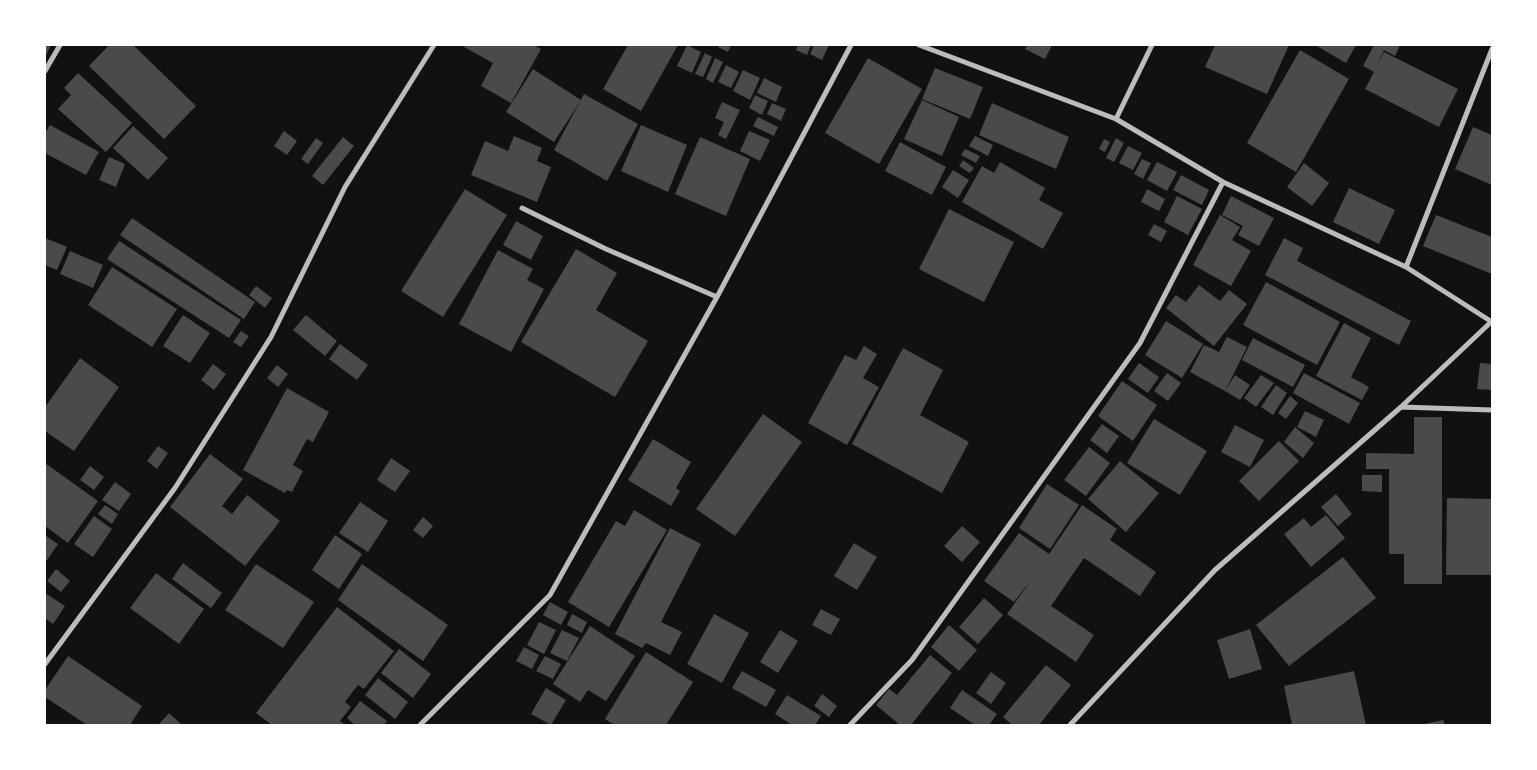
<!DOCTYPE html>
<style>
body{margin:0}
#map{position:relative;width:1537px;height:770px;overflow:hidden;background:#111;font-family:"Asap Condensed",sans-serif}
canvas{display:block}
.frame{position:absolute;inset:0;border:46px solid #fff;pointer-events:none}
</style>
<div id="map">
<canvas width="1537" height="770"></canvas>
<div class="frame"></div>
</div>
<script>
const context = document.querySelector('canvas').getContext('2d');
context.lineJoin = 'round';
function fill(path, color) { context.fillStyle = color; context.fill(path, 'evenodd'); }
const toPath = rows => new Path2D(rows.map(r => 'M' + r).join(''));
function strokePath(path, color, width, dash) { context.strokeStyle = color; context.lineWidth = width; context.lineCap = dash ? 'butt' : 'round'; context.setLineDash(dash || []); context.stroke(path); }
fill(toPath([
 [45,45,51,45,45,58],
 [109,45,133,45,196,106,164,139,89,66],
 [465,45,533,45,541,49,511,103,481,86,493,63,464,47],
 [628,45,678,45,641,111,603,89],
 [687,45,701,52,692,73,677,66],
 [718,45,731,45,728,52,718,47],
 [798,45,811,45,807,55,796,50],
 [814,45,829,45,822,60,810,54],
 [1027,45,1052,45,1045,59,1025,49],
 [1215,45,1289,45,1267,94,1205,67],
 [1315,45,1356,45,1346,63],
 [1374,45,1400,45,1395,56,1384,50,1377,65,1384,52,1458,89,1439,127,1365,89,1374,72,1363,66],
 [1300,50,1349,79,1296,172,1247,143],
 [705,53,712,57,703,77,695,74],
 [715,58,723,62,713,83,706,79],
 [868,58,922,89,879,164,825,133],
 [726,65,739,72,731,88,718,82],
 [935,68,983,87,970,119,922,99],
 [533,69,581,100,554,142,506,112],
 [743,70,760,78,750,100,733,91],
 [78,73,132,123,106,152,58,109,71,95,64,88],
 [764,78,782,87,776,102,757,93],
 [584,94,638,124,607,181,554,150],
 [755,95,768,101,762,115,749,108],
 [922,100,959,117,942,156,904,139],
 [722,102,740,110,726,139,718,135,724,122,715,118],
 [772,103,786,109,781,121,767,114],
 [992,103,1069,137,1056,169,979,135],
 [758,117,778,127,774,136,753,126],
 [50,125,99,152,86,175,45,153,45,133],
 [641,125,687,145,668,192,621,171],
 [133,126,168,158,148,180,113,148],
 [1473,127,1492,135,1492,185,1455,169],
 [284,131,297,141,287,155,274,146],
 [749,131,770,140,760,161,740,151],
 [514,136,542,148,537,161,551,167,537,202,471,175,485,141,508,151],
 [975,136,993,145,988,156,969,146],
 [343,137,354,146,323,185,312,176],
 [700,137,750,159,726,216,675,194],
 [316,138,323,143,308,164,301,159],
 [1116,138,1124,143,1114,162,1106,158],
 [1104,139,1110,142,1105,152,1099,149],
 [900,142,946,167,932,195,885,171],
 [1128,146,1142,153,1133,170,1119,163],
 [965,149,980,156,976,163,961,155],
 [109,157,125,164,116,187,99,180],
 [1142,159,1151,163,1143,179,1134,174],
 [963,160,974,168,970,173,959,166],
 [1000,162,1045,188,1039,200,1063,213,1043,249,962,202,982,166,994,173],
 [1157,162,1177,172,1167,191,1147,180],
 [1304,163,1329,183,1312,206,1287,187],
 [953,170,969,180,958,198,942,187],
 [1181,175,1209,190,1202,205,1173,190],
 [1349,188,1395,210,1379,244,1333,222],
 [465,189,507,215,443,317,401,291],
 [1147,189,1165,199,1159,211,1141,202],
 [1177,196,1202,209,1188,235,1164,222],
 [1231,196,1274,218,1259,246,1238,235,1243,226,1222,215],
 [949,209,1014,242,984,302,919,269],
 [1220,215,1240,227,1232,240,1251,251,1231,286,1193,265],
 [1436,215,1492,237,1492,274,1423,246],
 [132,218,255,302,244,319,120,235],
 [516,221,543,236,531,260,503,245],
 [1154,224,1167,231,1161,242,1148,235],
 [45,238,67,247,57,270,45,265],
 [1284,238,1303,248,1297,261,1411,321,1399,345,1265,275],
 [119,241,241,320,229,338,107,259],
 [576,249,617,273,596,310,648,341,615,397,521,342],
 [498,250,533,269,527,280,544,289,511,352,459,324],
 [70,251,103,265,93,288,60,274],
 [112,267,177,309,152,347,88,305],
 [1266,282,1340,322,1317,365,1243,325],
 [1199,285,1220,301,1229,290,1247,304,1214,346,1166,308,1176,295,1186,302],
 [256,286,272,298,265,308,249,295],
 [183,315,210,333,190,363,163,346],
 [306,315,337,341,325,356,293,330],
 [1166,321,1203,344,1182,378,1145,355],
 [1344,323,1371,338,1351,377,1369,387,1362,400,1316,376],
 [241,331,249,336,241,347,233,342],
 [1227,337,1247,347,1225,391,1190,372,1204,345,1219,352],
 [1253,338,1305,365,1293,387,1242,360],
 [340,344,368,365,357,380,329,359],
 [864,346,877,354,863,378,879,387,847,445,808,423,845,355,856,360],
 [903,348,943,370,920,415,969,442,942,493,852,444],
 [80,358,119,387,74,451,45,431,45,407],
 [1139,363,1159,377,1148,393,1128,379],
 [1480,363,1492,364,1492,390,1477,389],
 [213,364,226,374,214,390,201,380],
 [277,365,288,374,278,387,267,378],
 [1167,373,1181,383,1168,401,1154,391],
 [1304,373,1360,403,1349,424,1293,393],
 [1235,375,1250,385,1240,400,1225,391],
 [1261,375,1274,383,1256,407,1244,398],
 [1122,381,1157,405,1133,441,1098,416],
 [1276,385,1287,393,1273,415,1261,407],
 [287,388,329,412,313,442,307,439,293,465,303,471,292,492,287,490,285,493,243,470],
 [1290,396,1298,403,1286,419,1278,413],
 [1305,411,1324,420,1316,437,1297,427],
 [763,414,802,442,735,536,696,509],
 [1414,417,1442,417,1442,584,1404,584,1404,554,1389,554,1389,469,1366,469,1366,453,1414,454],
 [1154,419,1207,451,1180,495,1127,463],
 [1102,424,1119,436,1107,453,1090,440],
 [1235,425,1264,440,1250,467,1221,452],
 [1295,427,1314,443,1303,458,1284,442],
 [653,439,691,462,676,488,680,491,671,506,628,480],
 [1279,441,1299,461,1259,501,1239,481],
 [158,446,168,453,157,469,147,461],
 [1089,447,1110,463,1086,496,1064,480],
 [210,454,243,479,222,506,232,514,247,495,280,521,245,566,170,507],
 [391,458,410,471,395,492,377,480],
 [1120,461,1159,493,1126,532,1088,499],
 [45,463,98,501,68,543,45,526],
 [90,466,104,477,94,490,80,480],
 [1362,475,1382,475,1382,492,1362,491],
 [115,482,131,494,119,511,102,500],
 [1047,484,1079,505,1050,549,1019,528],
 [1336,494,1352,514,1338,526,1321,507],
 [1447,498,1492,499,1492,575,1446,575],
 [360,502,388,521,368,552,339,533],
 [105,505,118,514,112,524,98,514],
 [1082,505,1117,529,1110,540,1156,572,1140,596,1084,558,1051,606,1094,635,1076,662,1007,614,1032,579,1014,602,984,581,1019,533,1049,554],
 [634,510,667,530,609,627,568,602,616,521,625,526],
 [1326,515,1345,538,1311,567,1284,534,1304,518,1311,527],
 [94,516,112,529,93,557,74,544],
 [423,517,433,526,423,538,413,530],
 [962,526,980,542,962,562,944,546],
 [670,528,701,544,661,622,682,632,670,655,646,643,642,648,615,634],
 [45,535,58,544,45,563],
 [335,535,362,554,339,589,312,570],
 [854,543,877,557,857,590,834,576],
 [1343,557,1376,598,1289,666,1256,625],
 [183,563,222,593,211,608,172,579],
 [256,564,314,602,283,648,225,610],
 [362,564,448,625,423,661,338,600],
 [56,569,70,581,61,592,47,581],
 [156,573,204,609,179,644,130,608],
 [45,593,65,606,53,624,45,618],
 [984,598,1003,615,978,644,959,627],
 [550,602,568,612,561,625,543,615],
 [337,607,394,651,364,689,358,685,345,702,351,707,340,721,345,725,272,725,256,713],
 [821,609,840,619,831,635,812,625],
 [572,614,587,622,582,633,567,625],
 [714,614,749,633,722,683,687,664],
 [539,622,556,630,544,654,527,645],
 [949,625,977,650,959,671,931,647],
 [590,626,635,656,606,701,588,690,580,702,553,684],
 [1250,629,1262,669,1229,679,1217,640],
 [562,630,579,638,567,661,550,653],
 [780,630,798,641,778,673,760,662],
 [524,647,539,655,532,669,516,661],
 [399,649,431,674,413,698,381,673],
 [646,652,693,682,666,725,615,725,605,719],
 [930,655,952,673,911,725,900,725,876,705,889,689,897,695],
 [68,656,142,706,130,725,87,725,45,697,45,690],
 [545,656,561,664,553,679,536,671],
 [1046,665,1071,685,1039,725,1012,725,1003,717],
 [742,671,776,690,766,707,732,688],
 [1354,671,1366,725,1292,725,1284,686],
 [991,672,1006,683,991,704,976,693],
 [378,678,408,702,395,719,365,695],
 [546,688,566,700,551,725,531,714],
 [962,690,997,714,989,725,975,725,950,708],
 [822,694,837,706,829,717,814,706],
 [787,695,821,716,815,725,792,725,775,714],
 [360,701,387,721,384,725,355,725,347,718],
 [169,713,182,725,158,725],
 [1443,720,1445,725,1425,725,1424,724]
]), '#4a4a4a');
strokePath(toPath([
 [919,45,1116,119,1223,182,1406,267,1492,322],
 [45,71,60,45],
 [1116,119,1152,45],
 [522,208,606,249,717,297],
 [1406,267,1492,49],
 [1401,407,1492,410],
 [45,664,175,488,271,337,345,187,434,45],
 [420,725,550,595,717,297,851,45],
 [850,725,912,660,1140,343,1223,182],
 [1070,725,1215,570,1401,407,1491,322]
]), '#bcbcbc', 5);
</script>
